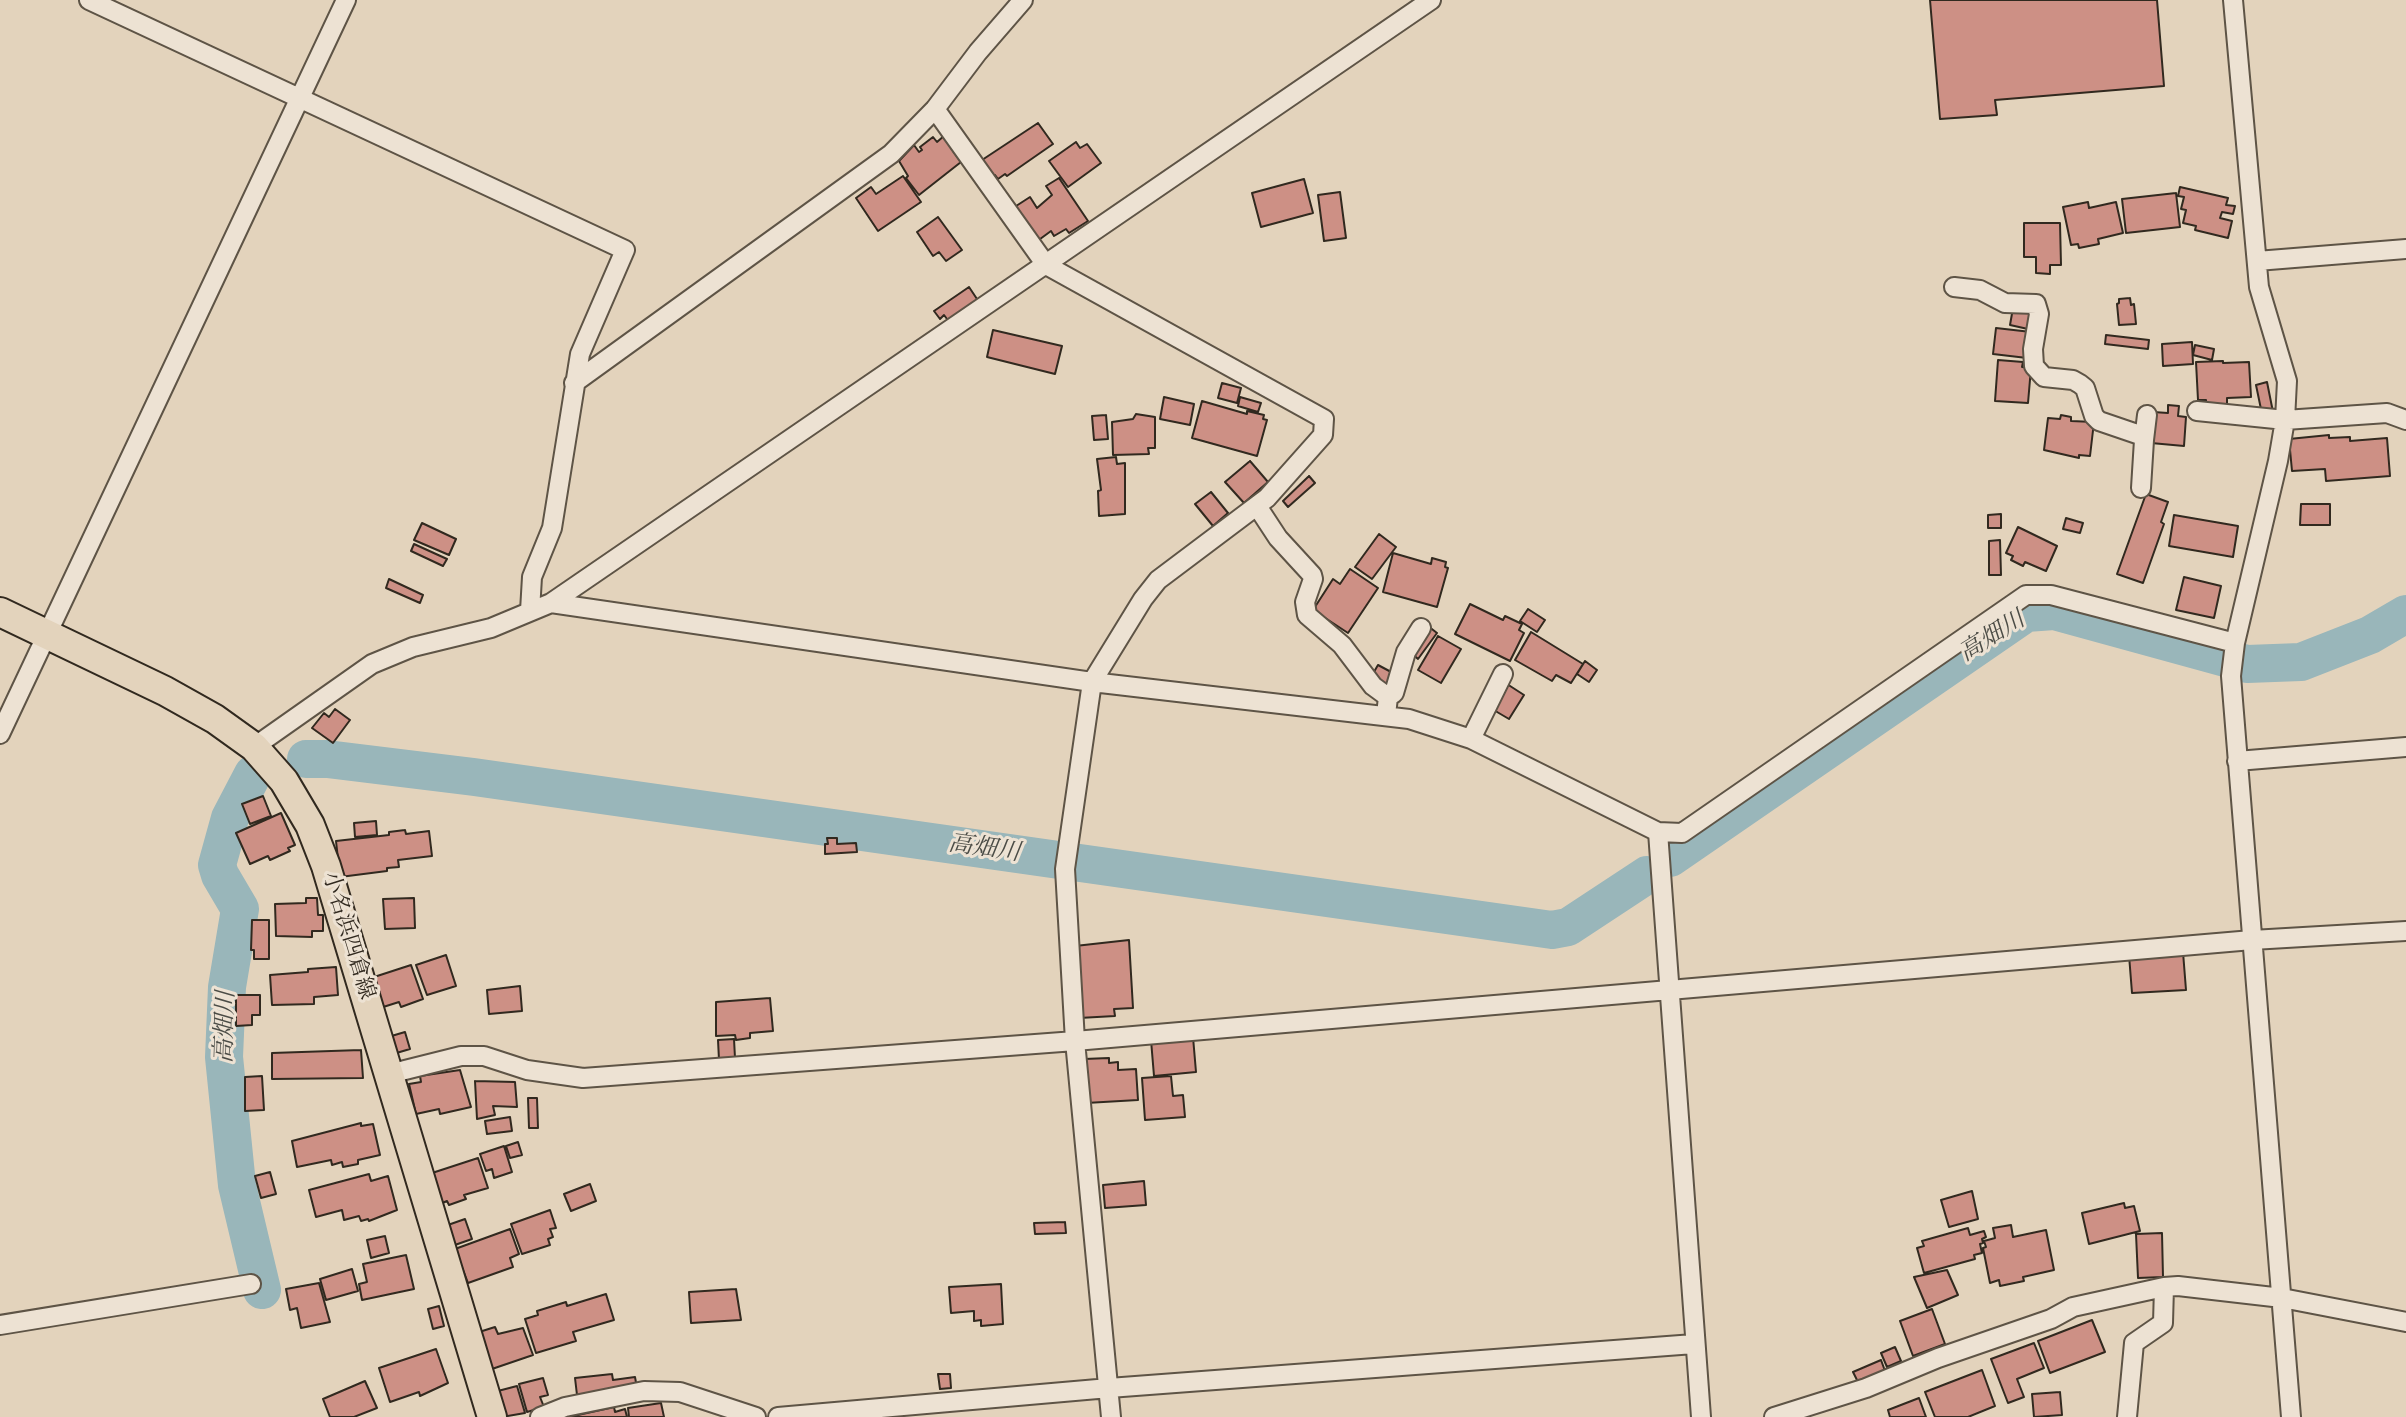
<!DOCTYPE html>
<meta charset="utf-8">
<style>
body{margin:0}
canvas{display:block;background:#e3d3bc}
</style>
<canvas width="2406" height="1417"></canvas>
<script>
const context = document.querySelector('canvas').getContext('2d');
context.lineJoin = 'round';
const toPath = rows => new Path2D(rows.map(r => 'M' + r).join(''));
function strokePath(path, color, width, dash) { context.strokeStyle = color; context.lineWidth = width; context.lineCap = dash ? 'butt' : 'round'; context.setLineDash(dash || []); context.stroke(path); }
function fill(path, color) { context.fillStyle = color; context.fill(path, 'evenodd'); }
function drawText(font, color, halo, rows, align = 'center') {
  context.font = font + ' "IM FELL English","Noto Serif JP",serif'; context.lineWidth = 6; context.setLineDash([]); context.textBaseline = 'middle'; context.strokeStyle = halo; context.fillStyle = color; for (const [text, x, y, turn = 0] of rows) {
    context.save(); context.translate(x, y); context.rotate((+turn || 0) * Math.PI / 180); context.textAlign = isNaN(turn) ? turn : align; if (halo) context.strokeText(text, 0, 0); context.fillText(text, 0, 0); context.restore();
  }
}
strokePath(toPath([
 [306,759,327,759,474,777,1552,930,1568,927,1647,875],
 [253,774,230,818,217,865,220,875,240,909,227,987,224,1057,237,1185,262,1290],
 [1670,858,2026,613,2054,611,2247,664,2301,662,2370,635,2406,614]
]), '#99b6ba', 38);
const building = toPath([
 [1930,0,2157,0,2164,86,1995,100,1997,115,1940,119,1930,0],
 [1038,123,1053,144,1007,176,1005,174,998,179,995,175,990,178,979,162,1038,123],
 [945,135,956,149,953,151,961,162,919,195,906,178,908,176,899,161,914,145,919,152,922,150,920,147,933,137,937,142,945,135],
 [1076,142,1080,148,1087,144,1101,163,1068,187,1049,161,1076,142],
 [903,176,921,202,878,231,856,198,871,187,876,194,903,176],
 [1059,178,1088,221,1069,233,1066,229,1054,236,1051,231,1036,242,1013,208,1030,197,1037,208,1052,195,1046,186,1059,178],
 [1304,179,1313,213,1261,227,1252,193,1304,179],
 [2180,187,2228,198,2226,205,2235,206,2233,214,2222,212,2220,218,2232,221,2228,238,2195,230,2196,226,2183,223,2186,210,2181,209,2184,197,2178,196,2180,187],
 [1340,192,1346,238,1324,241,1318,195,1340,192],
 [2176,193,2180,227,2126,233,2122,199,2176,193],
 [2088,202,2089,208,2116,202,2123,233,2098,239,2099,244,2079,248,2078,244,2071,245,2063,207,2088,202],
 [938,217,962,250,946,261,939,252,933,256,917,232,938,217],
 [2024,223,2060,223,2061,265,2050,265,2050,274,2036,273,2036,257,2024,257,2024,223],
 [969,287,979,302,950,323,944,315,940,319,934,311,969,287],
 [2130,298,2131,305,2134,304,2136,324,2119,325,2117,304,2119,303,2119,299,2130,298],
 [2013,308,2032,312,2028,329,2010,325,2013,308],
 [1996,328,2031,332,2027,358,1993,354,1996,328],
 [993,330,1062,346,1055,374,987,357,993,330],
 [2106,335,2149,340,2148,349,2105,344,2106,335],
 [2192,342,2193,364,2163,366,2162,344,2192,342],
 [2195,345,2214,349,2212,360,2193,355,2195,345],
 [1998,360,2023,362,2022,367,2031,368,2028,403,1995,401,1998,360],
 [2223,361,2223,363,2249,362,2251,397,2227,398,2227,404,2206,405,2206,400,2198,400,2196,362,2223,361],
 [2267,382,2273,412,2262,414,2256,385,2267,382],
 [1222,383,1241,388,1237,403,1218,398,1222,383],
 [1164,397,1194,404,1190,425,1160,419,1164,397],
 [1240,397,1261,403,1258,412,1238,406,1240,397],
 [1202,401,1247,414,1247,411,1264,415,1263,419,1267,420,1257,456,1192,438,1202,401],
 [2168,405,2179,406,2178,416,2186,417,2184,446,2151,443,2153,412,2168,413,2168,405],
 [1136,414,1155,417,1155,448,1148,448,1149,454,1113,455,1112,422,1133,419,1136,414],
 [1106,415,1108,439,1094,440,1092,416,1106,415],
 [2061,415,2071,417,2071,421,2094,422,2090,456,2079,455,2079,458,2044,450,2048,418,2060,419,2061,415],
 [2329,435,2329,438,2350,437,2350,441,2387,438,2390,476,2326,481,2325,469,2292,471,2289,439,2329,435],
 [1116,457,1117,464,1125,463,1125,514,1099,516,1098,491,1101,490,1097,459,1116,457],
 [1250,461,1268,482,1244,503,1225,482,1250,461],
 [1309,476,1315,483,1288,507,1283,501,1309,476],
 [1211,492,1228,513,1213,526,1195,504,1211,492],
 [2146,494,2168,502,2161,522,2164,524,2143,583,2117,574,2146,494],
 [2301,504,2330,504,2330,525,2300,525,2301,504],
 [2001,514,2001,528,1988,528,1988,515,2001,514],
 [2174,515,2238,526,2233,557,2169,546,2174,515],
 [2066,518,2083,523,2080,533,2063,529,2066,518],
 [422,523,456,539,449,555,414,540,422,523],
 [2018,527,2057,546,2046,571,2025,562,2023,566,2011,560,2013,556,2006,553,2018,527],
 [1379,534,1396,547,1372,579,1355,567,1379,534],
 [2000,540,2001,575,1989,575,1989,541,2000,540],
 [414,544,447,559,443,566,411,551,414,544],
 [1393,553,1431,564,1432,558,1446,562,1445,567,1448,568,1437,607,1383,592,1393,553],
 [1350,569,1378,588,1348,633,1313,610,1333,579,1340,584,1350,569],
 [2184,577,2221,586,2214,618,2176,610,2184,577],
 [389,579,423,595,420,603,386,588,389,579],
 [1470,604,1503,620,1505,616,1522,624,1519,630,1524,633,1510,661,1455,634,1470,604],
 [1528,609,1545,620,1537,632,1520,621,1528,609],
 [1428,626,1437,633,1418,659,1410,652,1428,626],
 [1531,632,1583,664,1571,683,1556,675,1552,681,1515,660,1531,632],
 [1438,636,1461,649,1441,683,1418,670,1438,636],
 [1585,661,1597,670,1589,682,1577,674,1585,661],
 [1378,665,1393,673,1386,686,1371,677,1378,665],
 [1507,684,1524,695,1509,719,1492,709,1507,684],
 [335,709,350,720,333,743,312,728,324,713,329,717,335,709],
 [263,796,271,816,250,824,242,804,263,796],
 [281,813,295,845,288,848,290,851,270,860,268,856,250,864,236,833,281,813],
 [376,821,377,835,355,837,354,823,376,821],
 [405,830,406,834,429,831,432,856,398,860,399,867,387,868,387,871,340,877,336,841,389,835,389,832,405,830],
 [827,838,837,838,837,844,856,843,857,852,825,854,825,844,828,844,827,838],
 [306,898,317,898,318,915,323,915,323,931,312,931,312,937,276,936,275,904,306,903,306,898],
 [414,898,415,928,385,929,383,899,414,898],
 [252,920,269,920,269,959,254,959,254,950,251,950,252,920],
 [1129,940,1133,1008,1114,1009,1115,1016,1079,1018,1075,946,1129,940],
 [2183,952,2186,990,2132,993,2129,955,2183,952],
 [446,955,456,986,427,995,416,965,446,955],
 [411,965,423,999,401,1007,399,1002,380,1008,371,978,411,965],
 [336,967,338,995,314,997,314,1004,272,1005,270,975,308,972,308,969,336,967],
 [520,986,522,1011,489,1014,487,990,520,986],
 [236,995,260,995,260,1015,252,1015,252,1025,236,1026,236,995],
 [770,998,773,1031,750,1033,750,1038,736,1040,735,1035,716,1036,716,1002,770,998],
 [405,1032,410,1049,393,1054,388,1037,405,1032],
 [1193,1037,1196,1072,1154,1076,1151,1040,1193,1037],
 [734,1039,735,1058,719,1060,718,1040,734,1039],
 [361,1050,363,1078,272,1079,272,1053,361,1050],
 [1109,1058,1109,1063,1118,1062,1118,1070,1136,1069,1138,1100,1086,1103,1084,1059,1109,1058],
 [460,1070,471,1107,440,1114,439,1109,416,1114,409,1084,421,1082,420,1076,460,1070],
 [262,1076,264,1110,245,1111,245,1077,262,1076],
 [1171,1076,1173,1096,1183,1095,1185,1117,1145,1120,1142,1078,1171,1076],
 [475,1081,515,1082,517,1107,493,1106,495,1115,477,1119,475,1081],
 [528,1098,537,1098,538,1128,529,1128,528,1098],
 [510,1117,512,1131,487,1134,485,1121,510,1117],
 [361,1123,361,1126,373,1124,380,1155,358,1160,358,1164,343,1167,342,1162,332,1165,331,1160,297,1167,292,1141,361,1123],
 [518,1142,522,1155,510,1158,506,1146,518,1142],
 [504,1146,512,1172,494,1178,492,1169,486,1171,480,1154,504,1146],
 [478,1158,488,1188,464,1195,466,1199,449,1205,447,1201,440,1204,429,1174,478,1158],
 [270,1172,276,1194,261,1198,255,1176,270,1172],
 [369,1174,371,1181,388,1176,397,1210,369,1221,368,1219,361,1221,359,1216,344,1220,342,1210,316,1217,309,1190,369,1174],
 [1144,1181,1146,1205,1105,1208,1103,1185,1144,1181],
 [590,1184,596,1201,571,1211,564,1194,590,1184],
 [1972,1191,1978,1219,1949,1227,1941,1200,1972,1191],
 [2124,1203,2125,1208,2134,1206,2140,1231,2089,1244,2082,1213,2124,1203],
 [550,1210,556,1228,550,1229,553,1237,548,1239,550,1245,522,1254,511,1224,550,1210],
 [465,1219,472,1239,452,1246,445,1226,465,1219],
 [1065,1222,1066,1233,1035,1234,1034,1223,1065,1222],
 [2011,1225,2013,1237,2046,1230,2054,1270,2023,1277,2024,1281,2000,1286,1999,1280,1990,1283,1983,1248,1986,1247,1984,1241,1995,1238,1993,1228,2011,1225],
 [1968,1228,1970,1235,1984,1231,1986,1237,1982,1239,1983,1243,1980,1244,1982,1253,1974,1255,1975,1259,1924,1273,1917,1248,1924,1246,1922,1241,1968,1228],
 [510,1229,519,1254,510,1258,513,1267,468,1283,455,1249,510,1229],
 [2162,1233,2163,1277,2138,1278,2136,1234,2162,1233],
 [385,1236,389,1253,371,1258,367,1240,385,1236],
 [406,1255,414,1289,362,1300,359,1284,367,1282,363,1264,406,1255],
 [352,1269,358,1291,326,1300,320,1279,352,1269],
 [1947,1270,1958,1295,1927,1308,1914,1277,1947,1270],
 [319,1283,330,1322,301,1328,297,1308,290,1310,286,1289,319,1283],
 [1001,1284,1003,1324,981,1326,981,1320,974,1321,974,1311,951,1313,949,1287,1001,1284],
 [736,1289,741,1320,691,1323,689,1292,736,1289],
 [606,1294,614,1320,573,1332,576,1341,536,1353,525,1319,538,1315,537,1311,566,1302,567,1306,606,1294],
 [439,1306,444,1326,433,1329,428,1309,439,1306],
 [1932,1309,1945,1344,1913,1356,1900,1321,1932,1309],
 [2092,1320,2105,1352,2050,1373,2038,1341,2092,1320],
 [495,1327,498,1334,523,1328,533,1355,489,1370,476,1333,495,1327],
 [2034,1343,2044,1368,2017,1379,2024,1397,2008,1403,1991,1359,2034,1343],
 [1895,1347,1901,1361,1887,1367,1881,1353,1895,1347],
 [436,1349,448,1383,420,1396,419,1392,390,1402,379,1368,436,1349],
 [1881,1360,1885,1371,1858,1382,1853,1372,1881,1360],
 [1982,1370,1995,1406,1968,1417,1935,1417,1925,1392,1982,1370],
 [612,1374,613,1380,635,1377,637,1388,577,1395,575,1378,612,1374],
 [938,1374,950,1374,951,1388,940,1389,938,1374],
 [543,1378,548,1395,540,1397,544,1407,527,1412,519,1384,543,1378],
 [365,1381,377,1408,354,1417,330,1417,323,1399,365,1381],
 [517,1386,525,1413,502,1417,494,1392,517,1386],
 [2060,1392,2062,1415,2034,1417,2032,1394,2060,1392],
 [1919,1398,1926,1417,1890,1417,1888,1410,1919,1398],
 [661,1403,664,1417,629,1417,628,1408,661,1403],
 [614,1407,615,1412,625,1409,627,1417,569,1417,614,1407]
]);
fill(building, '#cd9085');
strokePath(building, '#31291f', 2);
const minor = toPath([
 [89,0,625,250,580,354,552,528,532,577,530,611],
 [2233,0,2259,287,2287,381,2285,420,2278,461,2235,643,2231,676,2291,1417],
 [935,109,1046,265,1324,419,1323,435,1267,498,1158,580,1143,599,1092,682,1065,869,1075,1041,1111,1417],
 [2257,261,2406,249],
 [1954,287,1980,290,2005,303,2036,304,2039,314,2033,349,2034,366,2044,377,2073,380,2080,384,2085,388,2094,416,2099,421,2140,435,2144,440,2141,488],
 [574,383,891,154,935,109,978,52,1023,0],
 [2197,411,2285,420,2387,413,2406,420],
 [2144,440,2147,415],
 [1257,506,1278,538,1312,575,1313,579,1305,602,1307,615,1342,645,1373,686,1388,697,1386,715],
 [551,603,1092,682,1409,719,1471,739,1658,832],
 [1388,697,1394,693,1406,652,1421,628],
 [0,734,346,0],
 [1471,739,1503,674],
 [254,747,372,664,413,647,491,628,551,603,1431,0],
 [2237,761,2406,747],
 [389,1074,461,1056,484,1056,527,1070,583,1078,1075,1041,2252,940,2406,931],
 [0,1325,251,1284],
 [540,1417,565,1407,644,1391,680,1392,756,1417],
 [778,1417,1109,1388,1694,1344],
 [1701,1417,1658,832,1682,833,2026,595,2051,595,2235,643],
 [1774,1417,1866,1388,1938,1358,2051,1319,2073,1307,2164,1287,2178,1286,2282,1298,2406,1322],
 [2127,1417,2134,1343,2163,1323,2164,1287]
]);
const primary = toPath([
 [0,612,165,691,215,719,254,747,284,781,310,825,326,866,492,1417]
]);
strokePath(minor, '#5e5446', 22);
strokePath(primary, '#31291f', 32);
strokePath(minor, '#ede2d3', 18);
strokePath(primary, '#e3d3bc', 28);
drawText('22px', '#31291f', '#ede2d3', [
 ["小名浜四倉線",347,936,73]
]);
drawText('italic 24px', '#4b4c46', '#ede2d3', [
 ["高畑川",1993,638,-32],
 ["高畑川",984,850,8],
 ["高畑川",227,1027,-88]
]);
</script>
